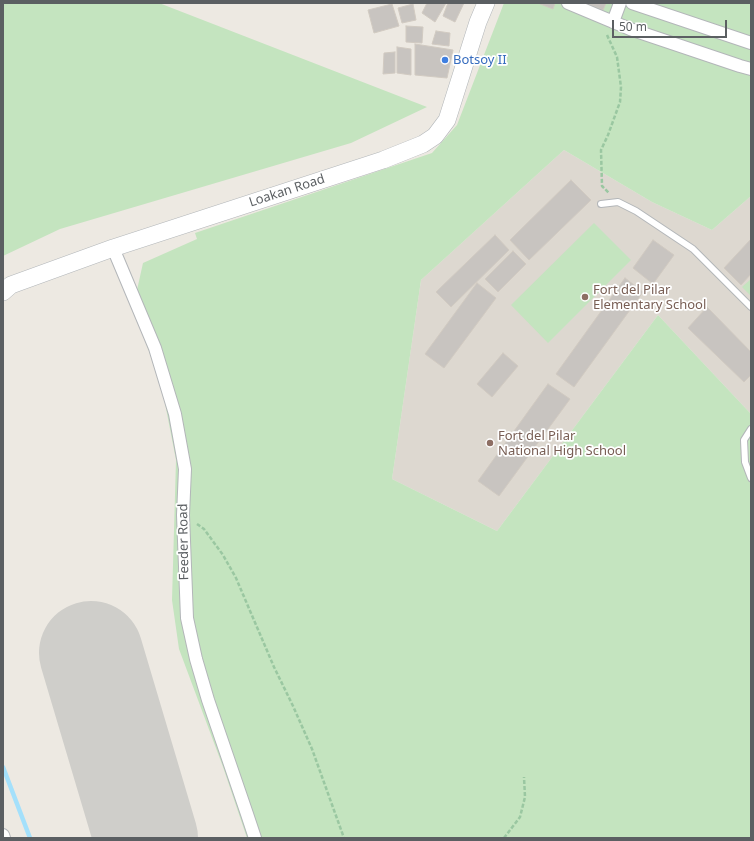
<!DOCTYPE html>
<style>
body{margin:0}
#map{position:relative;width:754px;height:841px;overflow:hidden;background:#ede9e2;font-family:"Noto Sans",sans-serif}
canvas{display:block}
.frame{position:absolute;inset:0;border:4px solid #5b5f62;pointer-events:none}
.scale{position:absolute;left:612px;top:20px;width:115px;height:18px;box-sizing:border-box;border:2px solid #5b5f62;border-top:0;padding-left:5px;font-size:12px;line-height:14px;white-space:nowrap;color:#5b5f62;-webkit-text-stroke:3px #fff;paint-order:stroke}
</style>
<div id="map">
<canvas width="754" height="841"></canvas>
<div class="frame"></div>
<div class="scale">50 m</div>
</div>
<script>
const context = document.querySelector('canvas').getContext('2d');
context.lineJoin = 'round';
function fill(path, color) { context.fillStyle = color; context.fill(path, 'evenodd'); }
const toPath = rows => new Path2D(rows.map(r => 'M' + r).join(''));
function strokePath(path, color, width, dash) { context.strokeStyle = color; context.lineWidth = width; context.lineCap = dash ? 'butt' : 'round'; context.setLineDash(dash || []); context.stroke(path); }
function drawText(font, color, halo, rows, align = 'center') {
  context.font = font + ' "Noto Sans",sans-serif'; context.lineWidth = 3.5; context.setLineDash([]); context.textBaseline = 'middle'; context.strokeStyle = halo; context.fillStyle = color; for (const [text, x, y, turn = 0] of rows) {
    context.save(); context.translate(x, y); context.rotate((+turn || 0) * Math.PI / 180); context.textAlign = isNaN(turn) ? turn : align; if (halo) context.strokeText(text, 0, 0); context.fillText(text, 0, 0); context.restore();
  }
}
fill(toPath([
 [564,150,652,202,712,230,751,196,751,414,658,315,497,531,392,479,421,280]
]), '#ddd8d0');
fill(toPath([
 [3,3,159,3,427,107,351,143,60,229,3,256],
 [504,3,751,3,751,196,712,230,652,202,564,150,421,280,392,479,497,531,658,315,751,414,751,838,247,838,223,767,179,649,172,600,176,460,164,398,150,354,133,308,143,263,197,239,195,233,432,153,457,125],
 [594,223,631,260,548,343,511,305],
 [751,279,751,296,742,287]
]), '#c4e4bf');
strokePath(toPath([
 [3,767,30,838]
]), '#a4e0fb', 4.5);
strokePath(toPath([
 [91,653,146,838]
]), '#cfceca', 104);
const building = toPath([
 [427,3,446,3,435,22,422,13,427,3],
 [448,3,464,3,455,22,443,16,448,3],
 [538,3,555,3,553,9,538,3],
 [586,3,606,3,603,10,586,3],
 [392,4,399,26,374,33,368,10,392,4],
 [413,4,416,20,402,23,398,8,413,4],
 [406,26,423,27,422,43,406,42,406,26],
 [436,31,450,33,449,46,432,44,436,31],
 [415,44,453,50,447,78,415,75,415,44],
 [397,47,411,49,411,75,397,73,397,47],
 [395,52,395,73,383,74,384,53,395,52],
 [571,180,591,200,529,260,510,240,571,180],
 [495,235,509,250,451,307,436,292,495,235],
 [751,239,751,274,741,285,724,268,751,239],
 [653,240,674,255,653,284,633,268,653,240],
 [513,251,526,264,498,292,485,279,513,251],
 [625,278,643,292,574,387,556,374,625,278],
 [477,283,496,298,444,368,425,354,477,283],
 [707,307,751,352,751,375,744,382,688,328,707,307],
 [503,353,518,366,492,397,477,384,503,353],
 [548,384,570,399,499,496,478,481,548,384]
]);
fill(building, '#c8c4c0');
strokePath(building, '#d1cac1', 1);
const service = toPath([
 [601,204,618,202,636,211,693,249,751,307],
 [751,429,744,440,745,462,751,478]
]);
const minor = toPath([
 [568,3,630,29,740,66,751,69],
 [632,3,751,43],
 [613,22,620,3],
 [113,248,155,348,175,414,185,469,183,515,187,618,196,659,208,700,247,814,255,838],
 [3,835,4,838]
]);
const secondary = toPath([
 [3,292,11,285,113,248,383,160,423,144,435,136,447,120,478,22,486,3]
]);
strokePath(service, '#b3b6b9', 8);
strokePath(minor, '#b3b6b9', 14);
strokePath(secondary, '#b2b6b9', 18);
strokePath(toPath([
 [607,35,617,57,621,87,620,102,608,135,601,150,602,186,609,193],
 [197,524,204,529,223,555,236,578,274,667,293,706,312,749,344,838],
 [504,838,520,817,525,797,524,777]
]), '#9ac7a1', 2.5, [4, 2]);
strokePath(service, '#fff', 6);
strokePath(minor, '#fff', 12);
strokePath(secondary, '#fff', 17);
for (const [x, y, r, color] of [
 [445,60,4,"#3f7fe0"],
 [585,297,4,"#8d6e63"],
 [490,443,4,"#8d6e63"]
]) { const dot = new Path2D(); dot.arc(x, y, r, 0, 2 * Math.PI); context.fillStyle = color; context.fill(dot); strokePath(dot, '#fff', 1.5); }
drawText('13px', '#366cbe', '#fff', [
 ["Botsoy II",453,60]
], 'left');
drawText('13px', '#5b5f62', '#fff', [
 ["Loakan Road",287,191,-18],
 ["Feeder Road",184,542,-91]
]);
drawText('13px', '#785e54', '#fff', [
 ["Fort del Pilar",593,290],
 ["Elementary School",593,305],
 ["Fort del Pilar",498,436],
 ["National High School",498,451]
], 'left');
</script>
